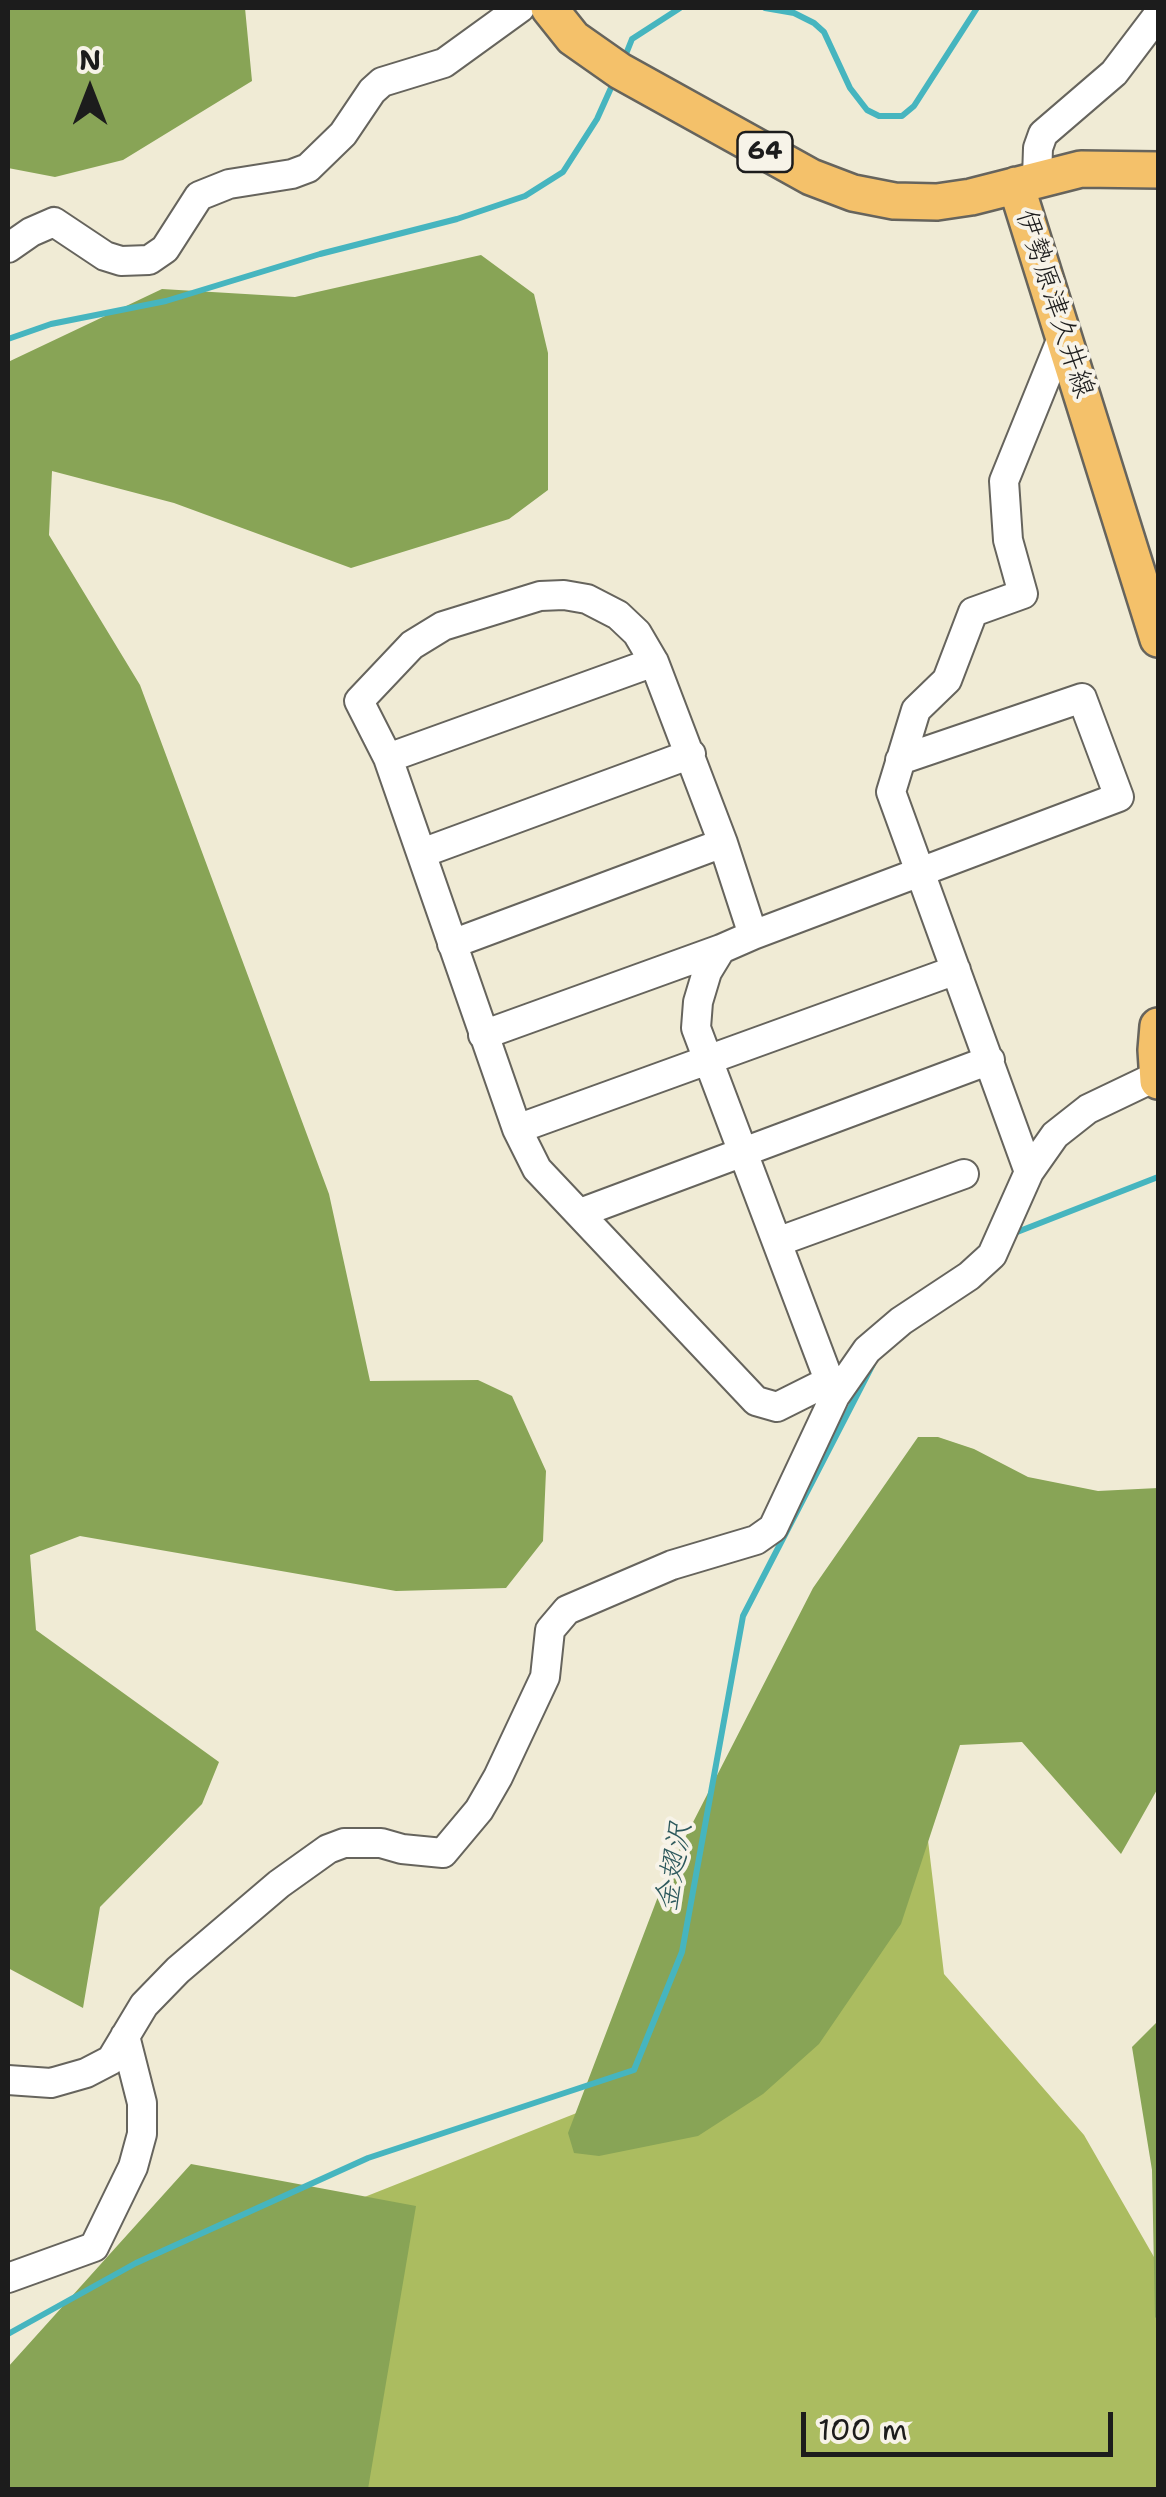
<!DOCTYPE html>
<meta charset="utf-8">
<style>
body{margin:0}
#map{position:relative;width:1166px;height:2497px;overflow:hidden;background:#f0ebd5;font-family:"Shantell Sans",sans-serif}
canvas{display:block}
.frame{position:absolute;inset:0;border:10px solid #1c1c1c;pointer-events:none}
.north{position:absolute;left:40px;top:40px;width:100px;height:100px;-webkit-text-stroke:8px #f7f3e8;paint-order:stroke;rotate:0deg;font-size:28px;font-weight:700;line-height:40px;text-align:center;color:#1c1c1c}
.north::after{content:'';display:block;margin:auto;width:35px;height:45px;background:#1c1c1c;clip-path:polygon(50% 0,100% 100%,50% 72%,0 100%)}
.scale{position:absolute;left:801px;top:2412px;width:312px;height:45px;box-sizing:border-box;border:5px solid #1c1c1c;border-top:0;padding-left:12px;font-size:30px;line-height:35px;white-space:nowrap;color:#1c1c1c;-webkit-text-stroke:8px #f7f3e8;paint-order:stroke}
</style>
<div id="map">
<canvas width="1166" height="2497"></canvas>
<div class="frame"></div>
<div class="north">N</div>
<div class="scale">100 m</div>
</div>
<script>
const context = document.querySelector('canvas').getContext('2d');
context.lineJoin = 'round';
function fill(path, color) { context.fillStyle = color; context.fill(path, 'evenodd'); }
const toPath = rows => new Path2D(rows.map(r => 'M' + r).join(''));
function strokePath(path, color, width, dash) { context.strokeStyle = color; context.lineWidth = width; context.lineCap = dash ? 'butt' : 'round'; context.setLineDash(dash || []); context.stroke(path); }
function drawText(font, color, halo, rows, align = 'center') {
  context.font = font + ' "Shantell Sans","Klee One",sans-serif'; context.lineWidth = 8; context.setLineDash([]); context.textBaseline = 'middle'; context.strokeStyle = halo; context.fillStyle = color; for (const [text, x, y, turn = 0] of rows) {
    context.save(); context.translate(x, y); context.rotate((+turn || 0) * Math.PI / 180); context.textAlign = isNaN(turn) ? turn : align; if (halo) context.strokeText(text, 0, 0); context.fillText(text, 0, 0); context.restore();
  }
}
fill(toPath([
 [916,1740,944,1974,1084,2135,1158,2264,1158,2489,8,2490,319,2215,660,2080]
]), '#abbc60');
fill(toPath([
 [8,8,245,8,252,81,123,160,55,177,8,168],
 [481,255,534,294,548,353,548,490,509,519,351,568,174,503,52,471,49,535,140,685,329,1194,370,1381,478,1380,512,1396,546,1471,543,1541,506,1588,396,1591,80,1536,30,1555,36,1630,219,1762,202,1804,100,1907,83,2008,8,1968,8,362,162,289,295,297],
 [918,1437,938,1437,974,1449,1028,1477,1098,1491,1158,1488,1158,1788,1121,1854,1022,1742,960,1745,901,1924,819,2044,763,2094,698,2136,599,2156,574,2153,568,2133,667,1873,813,1588],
 [1158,2021,1158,2315,1155,2318,1152,2170,1132,2047],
 [191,2164,416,2206,368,2489,8,2489,8,2367]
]), '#88a456');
strokePath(toPath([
 [765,8,794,13,814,23,824,32,850,88,867,110,879,116,902,116,914,106,977,8],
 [624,59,632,39,680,8],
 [8,339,51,324,166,301,320,254,457,219,525,196,563,172,597,119,615,79],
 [1012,1234,1158,1177],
 [8,2334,136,2263,368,2158,634,2070,682,1952,743,1616,873,1364]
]), '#46b5bf', 6);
const minor = toPath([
 [1037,178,1038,148,1043,134,1114,73,1158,15],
 [8,248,31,232,54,222,105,256,121,261,149,260,165,249,199,196,229,184,292,174,308,168,343,134,372,91,382,82,444,63,520,8],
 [388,758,654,662],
 [422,853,691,754],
 [753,935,723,843,654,662,637,633,618,615,587,599,564,595,540,596,443,626,412,645,359,701,388,758,517,1129,537,1169,756,1401,777,1407,829,1381],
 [452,944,723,843],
 [483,1035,721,949],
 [517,1129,956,970],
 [1029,1172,891,792,916,710,947,680,973,612,1023,594,1008,540,1004,481,1064,333],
 [580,1213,990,1060],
 [777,1242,964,1174],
 [835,1396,696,1028,698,1002,707,972,721,949,753,935,1119,797,1082,698,900,760],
 [8,2080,51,2083,86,2073,111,2060,144,2005,178,1970,279,1884,328,1849,344,1843,381,1843,402,1849,443,1853,479,1810,498,1777,545,1677,550,1630,567,1610,672,1565,756,1540,773,1528,835,1396,867,1350,901,1321,969,1276,992,1255,1029,1172,1055,1135,1088,1109,1157,1076],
 [8,2278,94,2247,133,2167,142,2134,142,2103,125,2036]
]);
const major = toPath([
 [549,8,573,38,620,71,811,177,853,193,894,201,937,202,971,197,1081,169,1158,170],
 [1016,185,1158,639],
 [1158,1026,1156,1050,1158,1081]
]);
strokePath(minor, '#66645d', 32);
strokePath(major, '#66645d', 40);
strokePath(minor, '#fff', 28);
strokePath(major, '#f4c16a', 35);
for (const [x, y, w] of [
 [765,152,55]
]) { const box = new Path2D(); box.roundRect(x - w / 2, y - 20, w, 40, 8); context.fillStyle = '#f7f3e8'; context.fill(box); strokePath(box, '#1c1c1c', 2.5); }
drawText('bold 25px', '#1c1c1c', null, [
 ["64",765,152]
]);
drawText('28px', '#1c1c1c', '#f7f3e8', [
 ["伊勢原津久井線",1054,304,72]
]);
drawText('italic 30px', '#2d595d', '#f7f3e8', [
 ["金翅沢",675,1867,-80]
]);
</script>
